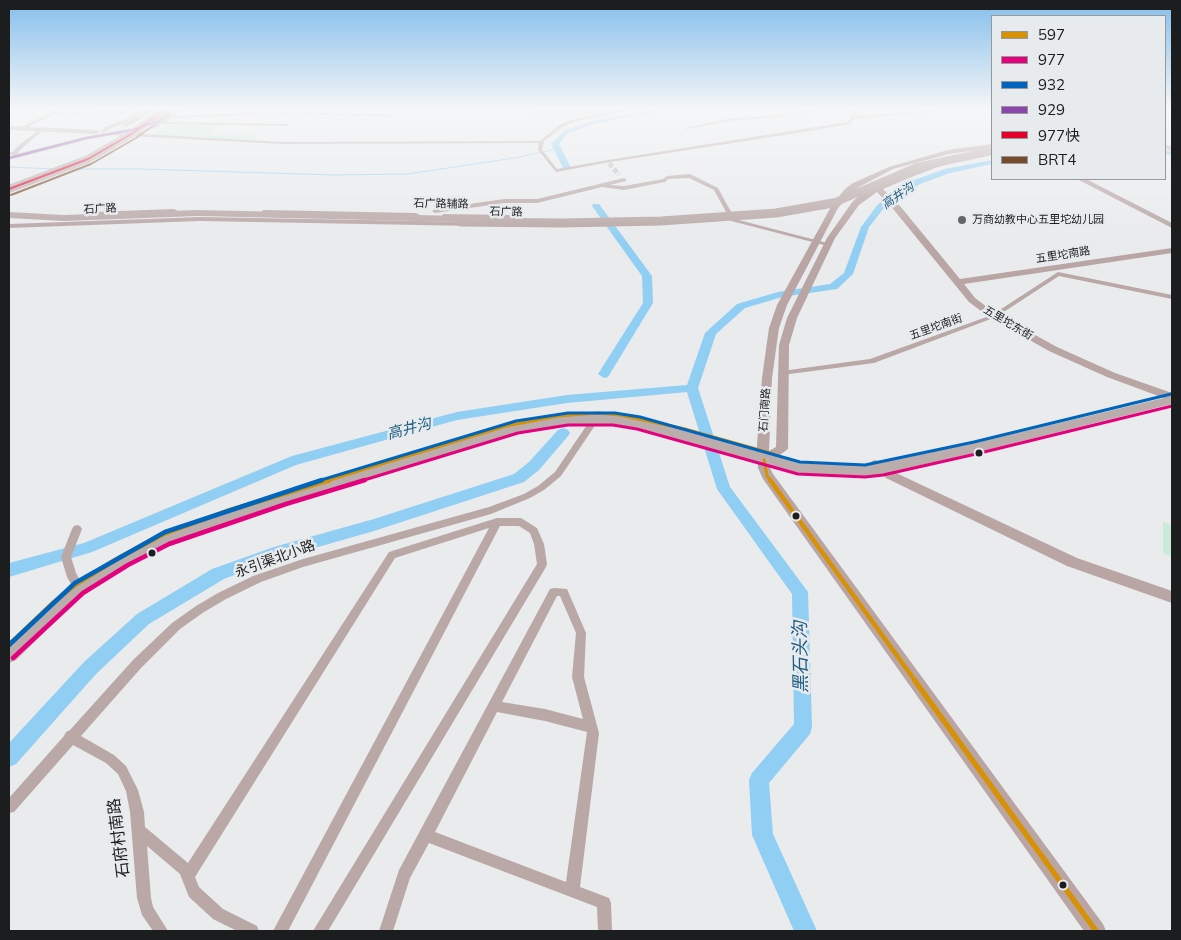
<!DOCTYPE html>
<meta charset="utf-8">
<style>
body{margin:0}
#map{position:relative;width:1181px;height:940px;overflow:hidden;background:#e9ebed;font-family:Mulish,"Noto Sans SC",sans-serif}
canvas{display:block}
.frame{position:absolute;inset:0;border:10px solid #1c1d1e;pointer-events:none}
.legend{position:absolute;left:991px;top:15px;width:175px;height:165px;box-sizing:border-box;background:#e8ebee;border:1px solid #96999b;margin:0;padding:6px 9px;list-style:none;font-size:15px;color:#1c1d1e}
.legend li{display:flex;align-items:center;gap:10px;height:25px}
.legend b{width:25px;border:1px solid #96999b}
</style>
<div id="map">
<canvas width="1181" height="940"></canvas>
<div class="frame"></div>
<ul class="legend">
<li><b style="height:6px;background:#d69104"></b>597</li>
<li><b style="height:6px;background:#e5007d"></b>977</li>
<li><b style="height:6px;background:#0065bd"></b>932</li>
<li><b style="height:6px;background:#8e44ad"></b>929</li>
<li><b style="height:6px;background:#e4002b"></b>977快</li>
<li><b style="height:6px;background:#7a4b2a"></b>BRT4</li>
</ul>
</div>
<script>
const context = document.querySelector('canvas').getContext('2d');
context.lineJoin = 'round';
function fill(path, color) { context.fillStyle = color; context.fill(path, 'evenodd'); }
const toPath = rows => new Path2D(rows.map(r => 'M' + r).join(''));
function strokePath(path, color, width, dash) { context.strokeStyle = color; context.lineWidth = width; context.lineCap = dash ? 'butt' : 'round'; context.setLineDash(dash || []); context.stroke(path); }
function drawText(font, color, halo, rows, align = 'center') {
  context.font = font + ' Mulish,"Noto Sans SC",sans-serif'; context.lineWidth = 5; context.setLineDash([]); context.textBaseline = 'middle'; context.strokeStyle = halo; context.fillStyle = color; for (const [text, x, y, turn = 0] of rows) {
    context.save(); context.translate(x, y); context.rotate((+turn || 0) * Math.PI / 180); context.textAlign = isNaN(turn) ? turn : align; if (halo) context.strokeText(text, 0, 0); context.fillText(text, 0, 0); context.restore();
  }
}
fill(toPath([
 [496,109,625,109,579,118,534,117,536,111,496,111],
 [169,124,220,125,210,134,258,135,253,140,147,135],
 [1163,522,1172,525,1172,557,1163,553]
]), '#caebd7');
strokePath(toPath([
 [9,167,53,169],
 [71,169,142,169,333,175,408,174,514,158,557,149]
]), '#90cef3', 1);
fill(toPath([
 [658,109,673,109,594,124,568,133,559,144,570,166,569,168,563,168,551,144,564,131,591,121,658,109],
 [1165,150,1172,152,1172,156,1165,154,1165,150],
 [992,160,992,164,950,173,920,184,884,208,869,227,853,274,837,289,782,297,745,308,716,334,698,388,730,487,808,592,812,727,810,734,769,783,773,834,817,931,794,931,752,835,749,780,752,773,794,724,792,594,717,489,687,392,567,403,457,420,296,465,92,552,9,577,9,563,84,543,292,456,457,412,567,395,687,385,705,333,737,304,778,292,830,284,844,273,861,227,878,204,914,180,945,169,992,160],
 [593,204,599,204,652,276,653,303,608,377,604,378,598,374,643,303,642,276,592,206,593,204],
 [563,428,568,430,570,433,568,436,539,470,524,482,374,531,276,559,224,579,149,624,96,674,16,764,9,767,9,743,84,662,137,614,212,569,274,547,374,519,514,474,529,462,558,430,563,428]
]), '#90cef3');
strokePath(toPath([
 [609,163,619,175]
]), '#c0c2c4', 5, [5, 2.5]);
fill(toPath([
 [177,109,182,109,174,116,266,112,389,114,391,115,389,116,266,114,171,118,166,122,288,124,290,125,288,126,163,124,142,134,282,142,540,141,559,125,571,120,625,109,633,109,574,122,563,127,544,141,542,150,557,169,608,160,847,122,851,118,854,109,858,109,856,116,944,109,961,109,854,119,850,124,804,132,610,162,556,172,538,150,539,143,282,144,111,135,109,134,111,133,137,134,160,122,177,109],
 [816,109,827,109,760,119,736,120,686,129,684,128,736,118,760,117,816,109],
 [56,110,58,110,59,112,141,111,143,112,130,121,109,129,103,133,101,132,105,127,126,119,135,113,54,114,24,129,20,128,56,110],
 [41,128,45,129,22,148,16,155,9,154,9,152,13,152,18,146,41,128],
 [690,174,718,188,735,219,831,244,828,246,731,221,714,190,689,178,668,179,665,182,624,190,602,187,537,203,504,203,435,213,432,211,435,209,504,199,537,199,624,178,626,179,626,181,610,185,624,186,663,179,667,176,690,174],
 [1058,272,1172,295,1172,299,1059,276,996,317,874,363,782,375,778,373,782,371,870,359,992,315,1058,272],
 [596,415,600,418,561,476,544,490,530,498,491,514,303,567,261,582,226,599,204,612,180,629,141,668,81,736,114,755,126,766,138,790,144,812,145,827,188,863,389,552,497,518,521,518,537,528,544,544,547,564,546,567,328,931,313,931,537,564,534,544,530,533,519,526,500,526,288,931,273,931,489,528,395,558,195,877,199,887,223,909,257,926,259,931,237,931,213,919,189,897,180,874,147,846,151,898,153,907,168,931,153,931,142,915,137,898,130,812,126,791,118,774,106,763,73,745,14,812,9,813,9,798,64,736,66,732,70,730,133,660,172,623,196,606,218,593,253,576,303,559,489,507,524,494,538,486,555,472,593,416,596,415],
 [77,525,80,526,82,529,71,557,76,573,84,588,83,591,79,592,75,591,67,577,61,557,72,529,74,526,77,525],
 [554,588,567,589,586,633,584,677,599,733,580,887,609,898,611,903,612,931,598,931,597,907,429,843,410,878,393,931,379,931,399,870,550,589,554,588],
 [557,596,560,596,576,633,572,677,583,719,545,709,502,702,557,596],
 [497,712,545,721,587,732,566,882,435,832,497,712]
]), '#b9a8a6');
fill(toPath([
 [148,109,155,109,135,123,125,127,122,125,148,109],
 [167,109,174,109,154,124,135,131,86,140,9,160,9,156,84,137,132,128,150,122,167,109],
 [9,126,97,130,100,132,97,134,9,130,9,126],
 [992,144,992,148,949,154,893,169,859,187,851,193,838,208,787,305,779,328,772,378,769,451,776,447,779,345,787,318,827,238,853,201,865,191,874,188,870,184,871,182,877,182,879,185,908,172,941,162,944,164,943,165,914,176,883,189,900,206,960,279,1172,248,1172,253,964,284,975,298,995,313,1057,347,1115,373,1172,393,1172,401,1107,377,1049,351,989,317,969,302,894,210,877,192,859,205,835,238,797,318,789,345,788,449,770,462,770,468,773,474,1103,924,1106,931,1084,931,763,479,758,468,757,445,762,378,769,328,777,305,832,205,845,189,853,183,889,167,948,150,992,144],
 [1165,144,1172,147,1172,151,1165,148,1165,144],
 [1077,179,1086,179,1172,223,1172,228,1077,179],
 [174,209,178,211,177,213,94,216,90,214,94,212,174,209],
 [263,210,416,213,420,215,416,217,266,214,262,212,263,210],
 [443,214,511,215,515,217,517,225,513,227,501,227,501,223,508,223,508,219,446,218,442,216,443,214],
 [200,217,474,222,478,224,474,226,200,221,9,228,9,224,200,217],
 [876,460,894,472,1077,558,1172,591,1172,603,1067,566,886,478,870,464,872,461,876,460]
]), '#b8a5a4');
fill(toPath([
 [198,210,462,216,466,219,462,222,198,216,64,221,9,218,9,212,64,215,198,210]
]), '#b9a8a7');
fill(toPath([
 [1172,396,1172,404,975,453,882,474,865,477,799,473,638,428,614,424,568,424,518,432,289,503,173,543,131,565,85,593,16,660,9,663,9,642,73,583,119,555,161,533,284,492,517,422,568,414,614,414,638,418,799,463,865,465,975,443,1172,396]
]), '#baadac');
strokePath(toPath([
 [826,204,836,202,917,167,992,151]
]), '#b9a8a7', 8);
strokePath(toPath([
 [461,222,562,223,661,221,776,213,833,203]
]), '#b9a8a7', 9);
strokePath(toPath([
 [9,189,88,159,133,133,165,109]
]), '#baadac', 8);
strokePath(toPath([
 [764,460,767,476,771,481],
 [326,481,506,426,558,416,598,413,620,415,685,429,774,454]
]), '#d69104', 3);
strokePath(toPath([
 [770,480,916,682],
 [9,645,54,602,75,585,117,559,164,534,227,511,330,480]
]), '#d69104', 4.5);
strokePath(toPath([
 [915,681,1096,931]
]), '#d69104', 5.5);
strokePath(toPath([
 [361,481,518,433,568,425,613,425,637,429,798,474,865,477,883,475,976,454,1172,406]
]), '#e5007d', 3);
strokePath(toPath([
 [13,658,83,593,128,565,169,544,286,504,365,480]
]), '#e5007d', 4.5);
strokePath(toPath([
 [318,481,516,421,568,413,615,413,640,417,800,462,865,465,974,442,1171,394]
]), '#0065bd', 3);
strokePath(toPath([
 [9,645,75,583,165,532,322,480]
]), '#0065bd', 4.5);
strokePath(toPath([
 [9,158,86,138,133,130,152,123,171,109]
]), '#8e44ad', 2);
strokePath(toPath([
 [9,189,88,159,133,133,165,109]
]), '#e4002b', 2);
strokePath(toPath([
 [11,195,91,164,136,138,169,114]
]), '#7a4b2a', 2);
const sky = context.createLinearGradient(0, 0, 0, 241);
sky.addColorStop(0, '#85beec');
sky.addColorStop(0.45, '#f5f6f7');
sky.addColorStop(1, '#f5f6f700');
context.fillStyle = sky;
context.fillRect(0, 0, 1181, 241);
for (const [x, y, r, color] of [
 [962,220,5,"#646566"],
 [979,453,4.5,"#1c1d1e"],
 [796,516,4.5,"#1c1d1e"],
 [152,553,4.5,"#1c1d1e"],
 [1063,885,4.5,"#1c1d1e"]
]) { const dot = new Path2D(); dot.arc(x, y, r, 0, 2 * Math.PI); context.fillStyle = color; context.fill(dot); strokePath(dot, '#e8ebee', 2); }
drawText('11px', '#1c1d1e', '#e8ebee', [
 ["石广路辅路",441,204,1],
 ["石广路",100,209,-3],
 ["石广路",506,212,1],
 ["五里坨南路",1063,255,-9],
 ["五里坨东街",1008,323,31],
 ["五里坨南街",936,327,-20],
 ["石门南路",765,410,-86]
]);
drawText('11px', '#1c1d1e', '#e8ebee', [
 ["万商幼教中心五里坨幼儿园",972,220]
], 'left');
drawText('italic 12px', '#1d5e81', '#e8ebee', [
 ["高井沟",898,196,-35]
]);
drawText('14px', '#1c1d1e', '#e8ebee', [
 ["永引渠北小路",275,559,-20]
]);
drawText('italic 15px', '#1d5e81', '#e8ebee', [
 ["高井沟",409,429,-15]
]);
drawText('16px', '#1c1d1e', '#e8ebee', [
 ["石府村南路",119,838,-97]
]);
drawText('italic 18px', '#1d5e81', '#e8ebee', [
 ["黑石头沟",801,657,-91]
]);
</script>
